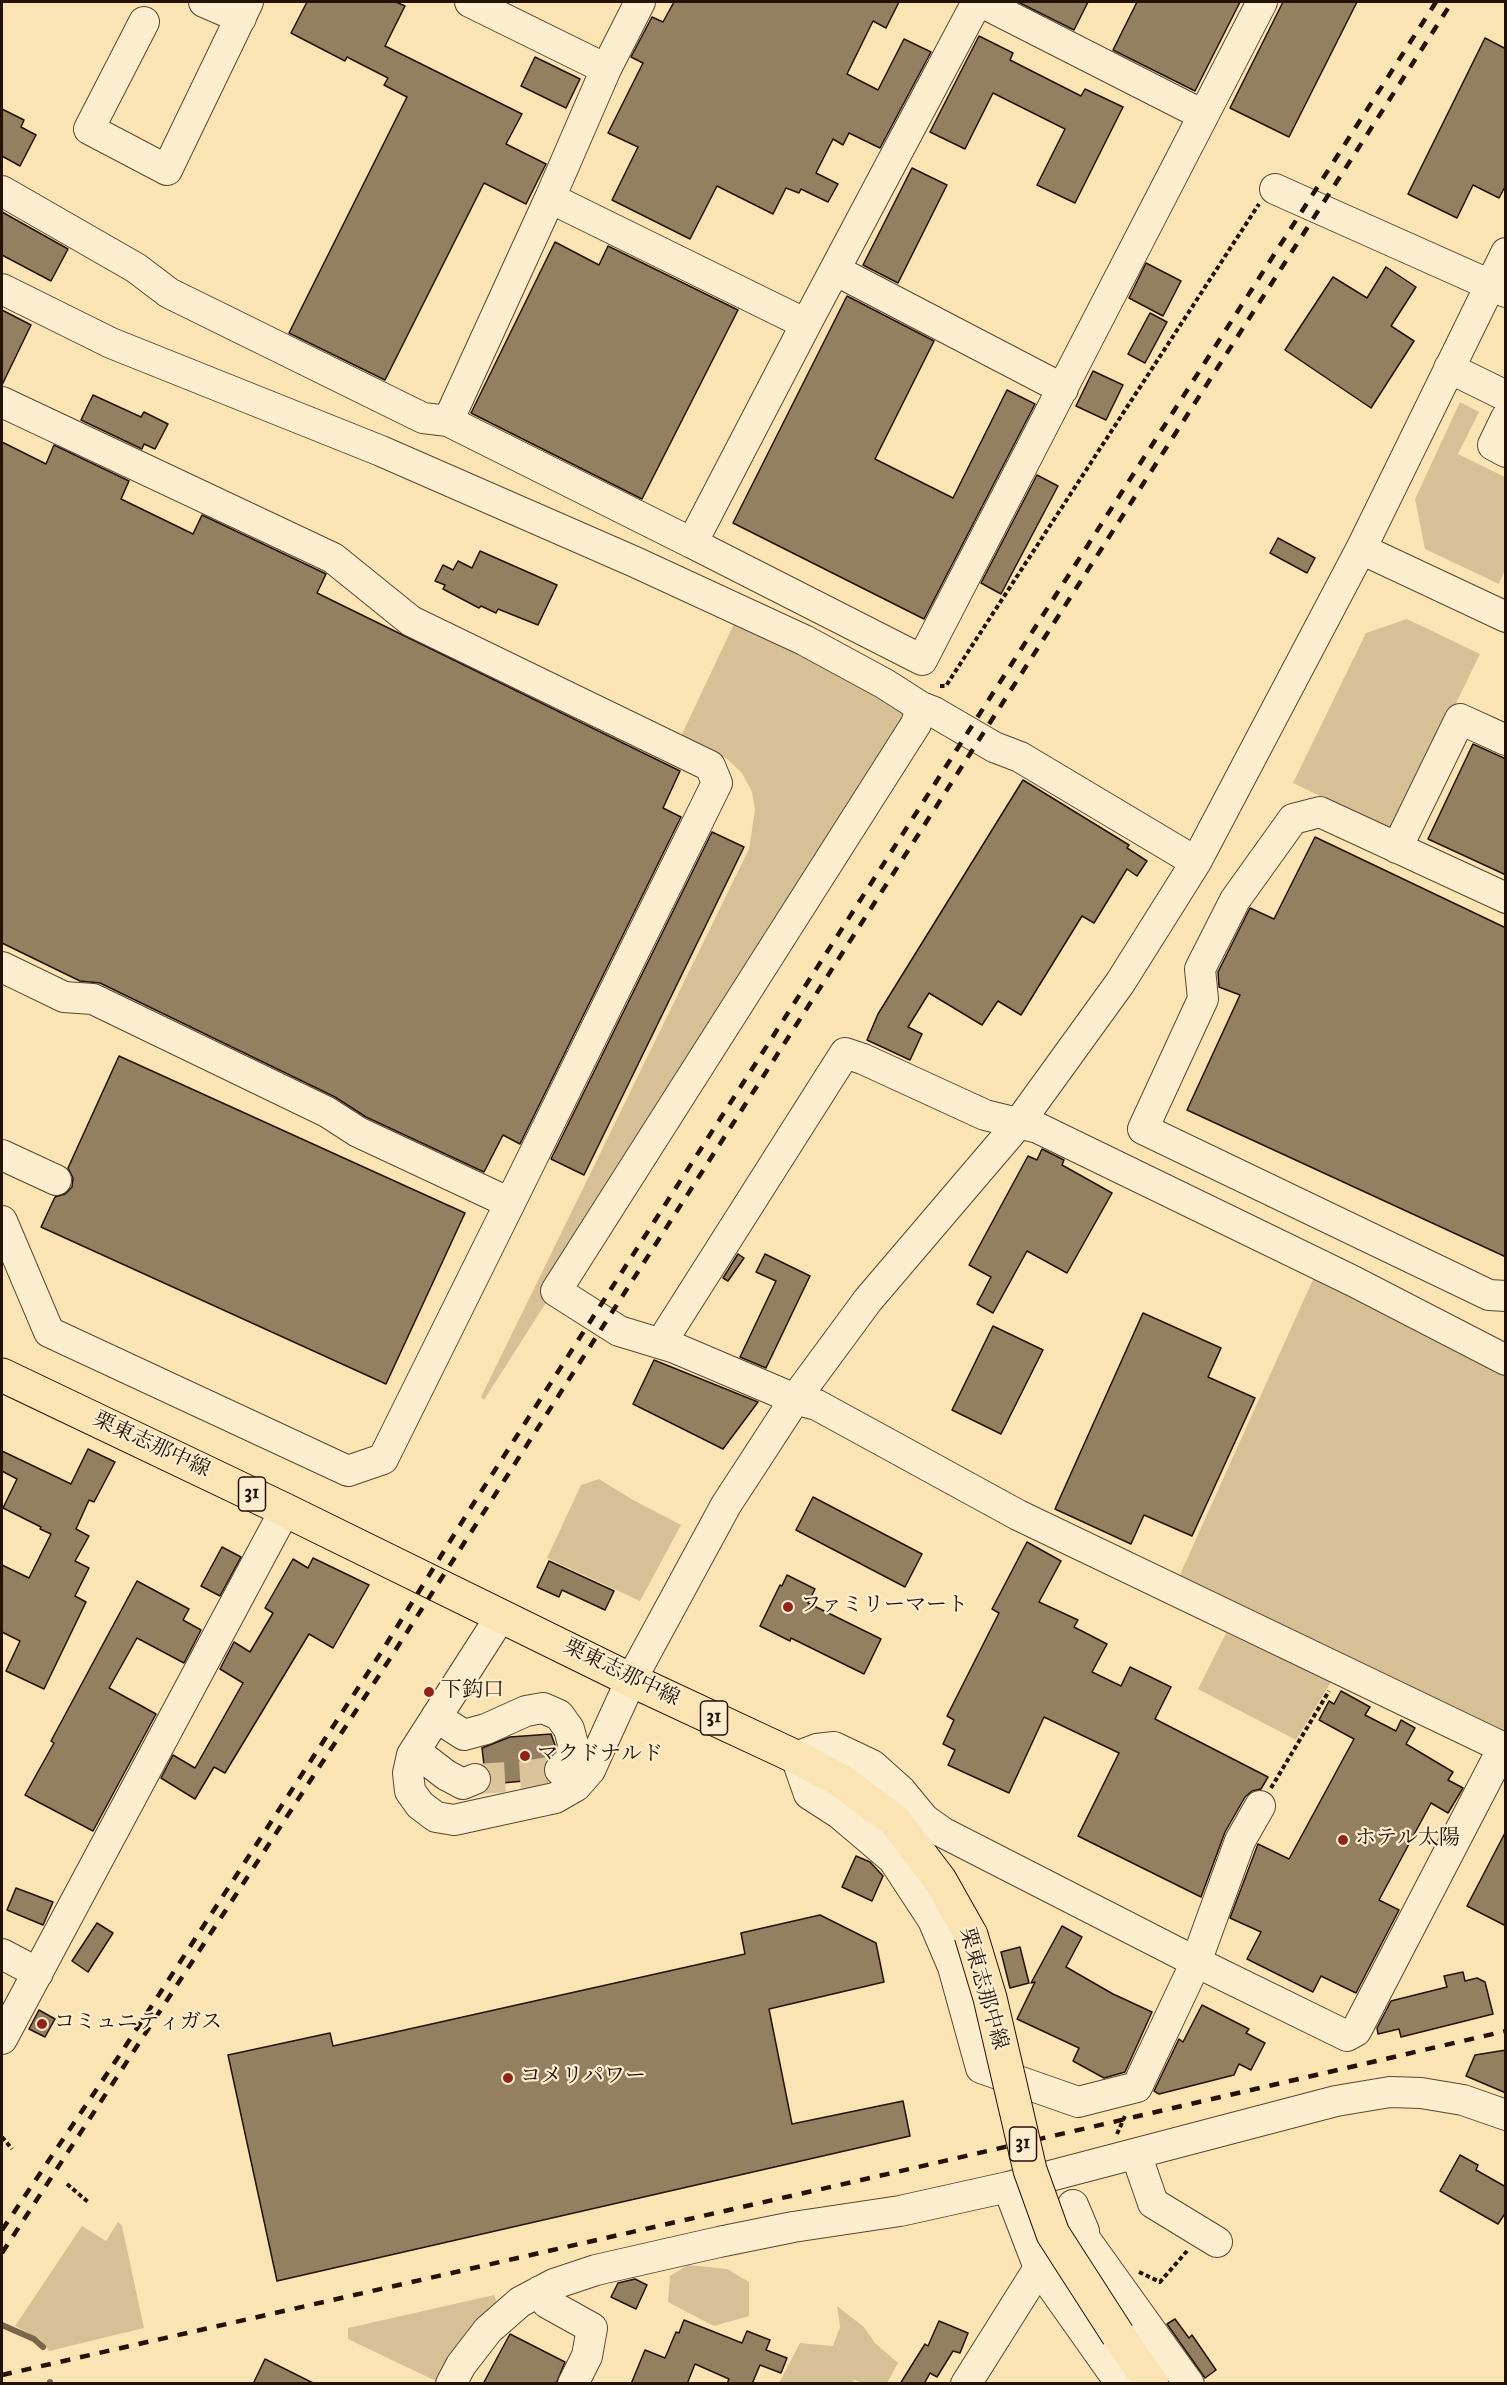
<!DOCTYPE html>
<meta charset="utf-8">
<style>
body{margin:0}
#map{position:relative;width:1507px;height:2385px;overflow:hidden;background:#fbe4b3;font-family:"IM FELL DW Pica",serif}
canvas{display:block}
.frame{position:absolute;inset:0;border:3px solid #251108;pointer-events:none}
</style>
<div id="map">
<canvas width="1507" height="2385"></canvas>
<div class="frame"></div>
</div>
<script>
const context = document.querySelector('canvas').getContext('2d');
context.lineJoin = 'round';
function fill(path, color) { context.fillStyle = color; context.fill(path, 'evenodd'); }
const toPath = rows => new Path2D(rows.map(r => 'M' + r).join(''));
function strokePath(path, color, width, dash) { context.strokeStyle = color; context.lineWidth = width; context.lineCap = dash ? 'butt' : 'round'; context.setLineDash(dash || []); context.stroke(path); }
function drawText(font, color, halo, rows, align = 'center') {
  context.font = font + ' "IM FELL DW Pica","Noto Serif JP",serif'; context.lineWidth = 4.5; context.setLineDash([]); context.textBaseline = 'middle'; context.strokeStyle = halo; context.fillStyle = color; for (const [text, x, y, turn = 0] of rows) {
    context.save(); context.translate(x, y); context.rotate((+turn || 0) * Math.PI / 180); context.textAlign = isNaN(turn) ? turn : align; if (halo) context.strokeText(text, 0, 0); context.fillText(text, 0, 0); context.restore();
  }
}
fill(toPath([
 [1460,402,1479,412,1458,454,1505,477,1505,570,1499,584,1425,549,1415,499],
 [1407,619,1480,654,1396,827,1388,828,1293,783,1366,633],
 [736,620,907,711,909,721,542,1293,549,1298,484,1400,481,1397,749,849,755,810,752,792,742,773,726,758,681,736],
 [1315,1275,1505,1374,1505,1737,1178,1579],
 [599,1479,633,1500,681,1525,640,1601,547,1558,581,1485],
 [1226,1633,1331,1682,1296,1740,1198,1689],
 [118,2222,122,2226,144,2328,49,2351,40,2339,15,2326,82,2226,106,2241],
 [688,2265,727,2269,749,2282,749,2316,714,2326,668,2302,670,2276],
 [494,2295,497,2303,440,2383,348,2339,348,2328],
 [837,2306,864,2327,875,2343,898,2363,887,2383,864,2383,854,2380,852,2384,779,2383,800,2343,833,2346,840,2327]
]), '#d7c096');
strokePath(toPath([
 [2,2325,34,2339,43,2347],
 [50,2384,50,2382]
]), '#7a644c', 6);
const building = toPath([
 [307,2,396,2,405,6,385,46,522,114,506,144,546,164,526,204,484,183,385,380,289,333,407,97,384,85,388,78,347,57,345,61,291,33,307,2],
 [674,2,899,2,886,28,873,21,847,74,878,90,904,39,931,52,880,148,849,133,843,145,833,139,816,173,838,184,828,202,801,189,799,193,786,188,773,214,717,186,690,239,612,200,638,147,608,133,643,63,631,57,652,17,663,22,674,2],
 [1018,2,1088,2,1074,30,1018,2],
 [1137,2,1240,2,1195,91,1113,50,1137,2],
 [1283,2,1357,2,1289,137,1230,108,1283,2],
 [979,36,1013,53,1010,60,1081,96,1085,89,1123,107,1075,203,1037,185,1065,129,993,93,965,149,930,132,979,36],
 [1485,38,1506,49,1506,185,1499,198,1473,185,1457,218,1408,194,1485,38],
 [535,57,580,79,566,108,521,86,535,57],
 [2,109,24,120,21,127,36,135,20,166,2,156,2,109],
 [912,168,947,185,898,283,863,265,912,168],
 [2,212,68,249,51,281,2,255,2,212],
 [555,242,599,265,608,246,738,310,642,499,471,413,555,242],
 [1146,263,1181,281,1163,316,1129,298,1146,263],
 [1386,267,1416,287,1391,326,1414,341,1371,408,1285,350,1333,277,1367,298,1386,267],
 [847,296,934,341,875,459,953,498,1007,390,1035,404,924,619,733,523,847,296],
 [2,310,31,325,2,385,2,310],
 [1150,313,1167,322,1145,363,1128,354,1150,313],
 [1093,371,1123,385,1106,420,1076,406,1093,371],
 [93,395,141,417,144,412,168,424,155,449,144,444,142,449,81,420,93,395],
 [2,442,46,464,54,445,129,481,121,499,193,534,202,515,324,573,326,574,317,593,680,771,663,808,681,817,520,1144,503,1135,484,1172,366,1117,335,1097,100,983,80,981,2,943,2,442],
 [1037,475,1058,486,1001,594,981,583,1037,475],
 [1278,538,1315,558,1307,573,1270,553,1278,538],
 [480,551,557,585,538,625,498,609,496,613,481,606,479,608,443,589,445,585,435,581,443,565,453,570,458,561,472,568,480,551],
 [1473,744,1506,759,1506,875,1428,839,1473,744],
 [1023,780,1129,845,1127,848,1147,861,1137,876,1127,869,1094,923,1082,916,1021,1015,998,1001,982,1025,929,993,908,1027,922,1034,910,1060,867,1040,878,1014,1023,780],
 [712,832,744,847,584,1175,551,1159,712,832],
 [1315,837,1506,928,1506,1257,1187,1110,1240,995,1219,987,1218,972,1250,908,1274,919,1315,837],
 [119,1056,465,1213,386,1384,41,1227,55,1197,65,1194,72,1187,73,1178,68,1168,119,1056],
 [1042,1149,1064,1160,1062,1165,1112,1193,1067,1273,1027,1251,993,1313,977,1304,991,1277,969,1265,1028,1156,1037,1160,1042,1149],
 [738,1254,744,1258,728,1281,723,1278,738,1254],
 [765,1254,810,1276,766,1368,740,1357,776,1281,756,1272,765,1254],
 [1143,1313,1221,1348,1208,1377,1255,1398,1192,1536,1144,1515,1131,1544,1055,1509,1143,1313],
 [993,1326,1043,1350,1001,1434,952,1410,993,1326],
 [654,1360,758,1402,723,1449,633,1404,654,1360],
 [88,1449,115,1462,94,1502,89,1500,76,1529,89,1536,75,1561,89,1568,75,1596,86,1602,44,1689,6,1671,20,1641,2,1632,2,1565,29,1578,51,1534,40,1529,41,1527,3,1508,17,1479,2,1471,2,1451,71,1484,88,1449],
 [813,1497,922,1554,905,1587,796,1530,813,1497],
 [1027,1542,1061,1561,1039,1602,1078,1620,1074,1627,1107,1644,1092,1672,1121,1686,1130,1667,1171,1687,1155,1719,1268,1777,1261,1789,1252,1791,1245,1797,1225,1832,1201,1897,1078,1836,1119,1753,1044,1717,1009,1793,948,1765,955,1750,943,1744,954,1720,947,1716,999,1613,992,1609,1027,1542],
 [222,1547,241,1557,220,1596,201,1586,222,1547],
 [313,1558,369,1585,333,1648,309,1634,225,1773,214,1767,195,1799,161,1778,173,1755,195,1768,243,1683,220,1669,234,1642,250,1652,273,1613,265,1608,293,1559,308,1568,313,1558],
 [549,1561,614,1591,605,1610,562,1590,559,1597,537,1587,549,1561],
 [787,1575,815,1589,808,1603,881,1639,864,1674,791,1638,790,1641,760,1626,780,1585,782,1586,787,1575],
 [137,1581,189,1609,183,1620,201,1630,184,1663,137,1638,109,1688,156,1714,93,1831,25,1795,54,1743,51,1741,137,1581],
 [1341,1691,1370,1707,1365,1715,1396,1731,1401,1720,1415,1728,1406,1744,1453,1772,1448,1780,1463,1788,1448,1813,1431,1803,1379,1900,1399,1910,1356,1993,1321,1976,1313,1992,1247,1959,1261,1932,1230,1918,1258,1844,1289,1859,1354,1739,1319,1720,1329,1701,1334,1704,1341,1691],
 [551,1734,555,1745,555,1751,544,1765,546,1779,491,1784,491,1773,484,1765,482,1748,510,1737,551,1734],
 [1506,1831,1506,1926,1467,1906,1506,1831],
 [856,1856,870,1862,883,1876,872,1901,842,1887,856,1856],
 [16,1888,53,1902,43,1925,7,1910,16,1888],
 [820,1915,876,1943,884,1982,769,2009,792,2124,903,2101,910,2136,277,2281,228,2055,330,2033,333,2046,745,1954,741,1933,820,1915],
 [97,1923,113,1933,88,1972,72,1961,97,1923],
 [1062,1926,1082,1937,1066,1967,1113,1994,1152,2012,1125,2072,1104,2078,1073,2061,1079,2048,1017,2019,1035,1982,1031,1983,1062,1926],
 [1020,1947,1029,1983,1010,1988,1001,1952,1020,1947],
 [1463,1972,1465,1981,1477,1978,1485,1982,1493,2014,1401,2037,1399,2029,1378,2034,1377,2028,1391,2001,1447,1987,1444,1976,1463,1972],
 [1202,2005,1249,2029,1246,2033,1265,2043,1251,2070,1239,2064,1234,2075,1159,2094,1154,2091,1179,2039,1183,2042,1202,2005],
 [39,2010,55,2019,45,2037,29,2029,39,2010],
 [1506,2050,1506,2093,1466,2076,1475,2055,1506,2050],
 [1460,2155,1478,2165,1476,2170,1506,2187,1506,2212,1498,2224,1440,2191,1460,2155],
 [635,2279,647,2285,636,2309,611,2297,618,2283,635,2279],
 [1175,2319,1189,2338,1192,2335,1216,2370,1205,2378,1167,2324,1175,2319],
 [684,2320,742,2343,747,2331,770,2340,766,2350,787,2358,781,2373,760,2365,752,2384,727,2384,729,2379,695,2364,687,2384,631,2384,645,2350,665,2358,676,2332,679,2333,684,2320],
 [939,2321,968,2333,960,2353,953,2351,937,2377,930,2373,924,2384,900,2384,925,2344,928,2346,939,2321],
 [510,2334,565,2362,556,2384,483,2384,510,2334],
 [265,2359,315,2384,253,2384,265,2359]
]);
fill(building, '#947f61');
strokePath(building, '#251108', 1.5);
strokePath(toPath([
 [475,1779,525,1776,560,1770]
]), '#dbc499', 30, [30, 15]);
const minor = toPath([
 [204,2,241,18],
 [470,2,606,69,550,198,806,324,692,543,922,660,1262,2],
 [981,2,1203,115],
 [144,22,89,129,167,170,248,2],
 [606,69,640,2],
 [1275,189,1506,292],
 [2,191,136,268,169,293,423,418,448,421],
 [550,198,448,421,692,543],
 [835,270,1063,389],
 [2,289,111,343,381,451,635,562,804,640,885,684,921,707,934,712,994,747,1020,757,1196,862],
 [806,324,977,2],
 [1449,368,1506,396],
 [2,402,333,558,411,621,710,766,717,783,510,1203],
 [1506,418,1493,445,1506,452],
 [1361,549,1506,617],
 [921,707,916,724,556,1291,619,1331,675,1348,795,1399,817,1405,1018,1515,1506,1749],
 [1397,848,1460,719,1506,740],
 [1506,898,1320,812,1293,819,1235,900,1200,969,1203,999,1143,1129,1489,1295,1506,1296],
 [2,967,64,997,93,999,327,1112,358,1132,510,1203,383,1459,348,1471,49,1332,2,1221],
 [2,1155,56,1180],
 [661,1343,845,1053,863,1059,985,1115,1038,1128,1353,1281,1506,1360],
 [501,1616,412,1755,408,1773,410,1791,420,1805,436,1817,454,1820,555,1798,576,1786,590,1770,631,1680,726,1505,795,1399,868,1300,1018,1124,1120,983,1196,862,1361,549,1506,253],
 [436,1717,464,1735,486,1729,526,1711,543,1708,559,1715,569,1729,573,1744,571,1759,560,1770],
 [415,1751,446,1775,463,1784,475,1779],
 [1260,1806,1240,1841,1196,1962,1137,2087,1078,2102,981,2068,953,1967,933,1920,893,1859,840,1814,809,1794,796,1757,817,1749,834,1747,872,1765,901,1791,924,1819,942,1832,1196,1962,1347,2036,1356,2031,1503,1748],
 [2,1954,38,1973],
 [2,2039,285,1510],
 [1136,2154,1153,2203,1217,2242],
 [1073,2205,1084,2231,1083,2236],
 [540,2291,547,2303,592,2328,587,2356,573,2384],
 [451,2384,461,2365,488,2330,520,2302,554,2284,596,2270,719,2242,793,2227,900,2211,1008,2187],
 [966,2384,1039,2268,1083,2236,1189,2384],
 [1121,2384,1039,2268,1008,2187,1336,2101,1390,2092,1421,2093,1463,2100,1506,2115]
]);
const major = toPath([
 [2,1375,285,1510,631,1680,796,1757,841,1781,895,1821,940,1880,971,1935],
 [1118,2335,1152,2384]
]);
strokePath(minor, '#5a4633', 32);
strokePath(major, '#251108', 35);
strokePath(toPath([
 [940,686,946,686,951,678,1259,204],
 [1271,1788,1329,1691],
 [1117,2134,1125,2116],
 [2,2137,12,2149],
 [67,2184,88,2202],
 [1139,2272,1160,2282,1187,2251]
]), '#251108', 4, [4.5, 3]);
strokePath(minor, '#fcedce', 30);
strokePath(major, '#fbe4b3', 33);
strokePath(toPath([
 [2,2230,121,2053,382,1651,470,1509,1436,2],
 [2,2253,391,1657,1452,2],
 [2,2375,914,2168,1506,2031]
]), '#251108', 4.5, [10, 10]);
const majorBridge = toPath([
 [971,1935,990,1998,1030,2170,1053,2234,1118,2335]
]);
strokePath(majorBridge, '#251108', 35, []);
strokePath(majorBridge, '#fbe4b3', 33);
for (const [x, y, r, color] of [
 [788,1607,6,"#8f2418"],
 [429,1692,6,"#8f2418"],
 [525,1756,6,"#8f2418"],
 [1343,1840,6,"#8f2418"],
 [42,2024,6,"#8f2418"],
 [508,2078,6,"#8f2418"]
]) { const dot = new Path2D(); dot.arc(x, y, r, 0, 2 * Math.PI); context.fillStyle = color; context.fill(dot); strokePath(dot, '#fcedce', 2); }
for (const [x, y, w] of [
 [252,1494,27],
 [714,1718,27],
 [1023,2144,27]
]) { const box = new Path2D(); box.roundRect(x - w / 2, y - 17, w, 34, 4.5); context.fillStyle = '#fcedce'; context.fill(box); strokePath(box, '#251108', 1.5); }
drawText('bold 20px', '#251108', null, [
 ["31",252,1494],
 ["31",714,1718],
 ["31",1023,2144]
]);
drawText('21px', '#251108', '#fcedce', [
 ["栗東志那中線",151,1446,25],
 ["栗東志那中線",621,1674,26],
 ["栗東志那中線",982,1989,74]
]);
drawText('21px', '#251108', '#fcedce', [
 ["ファミリーマート",800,1607],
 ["下鈎口",441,1692],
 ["マクドナルド",537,1756],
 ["ホテル太陽",1355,1840],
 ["コミュニティガス",54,2024],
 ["コメリパワー",520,2078]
], 'left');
</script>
